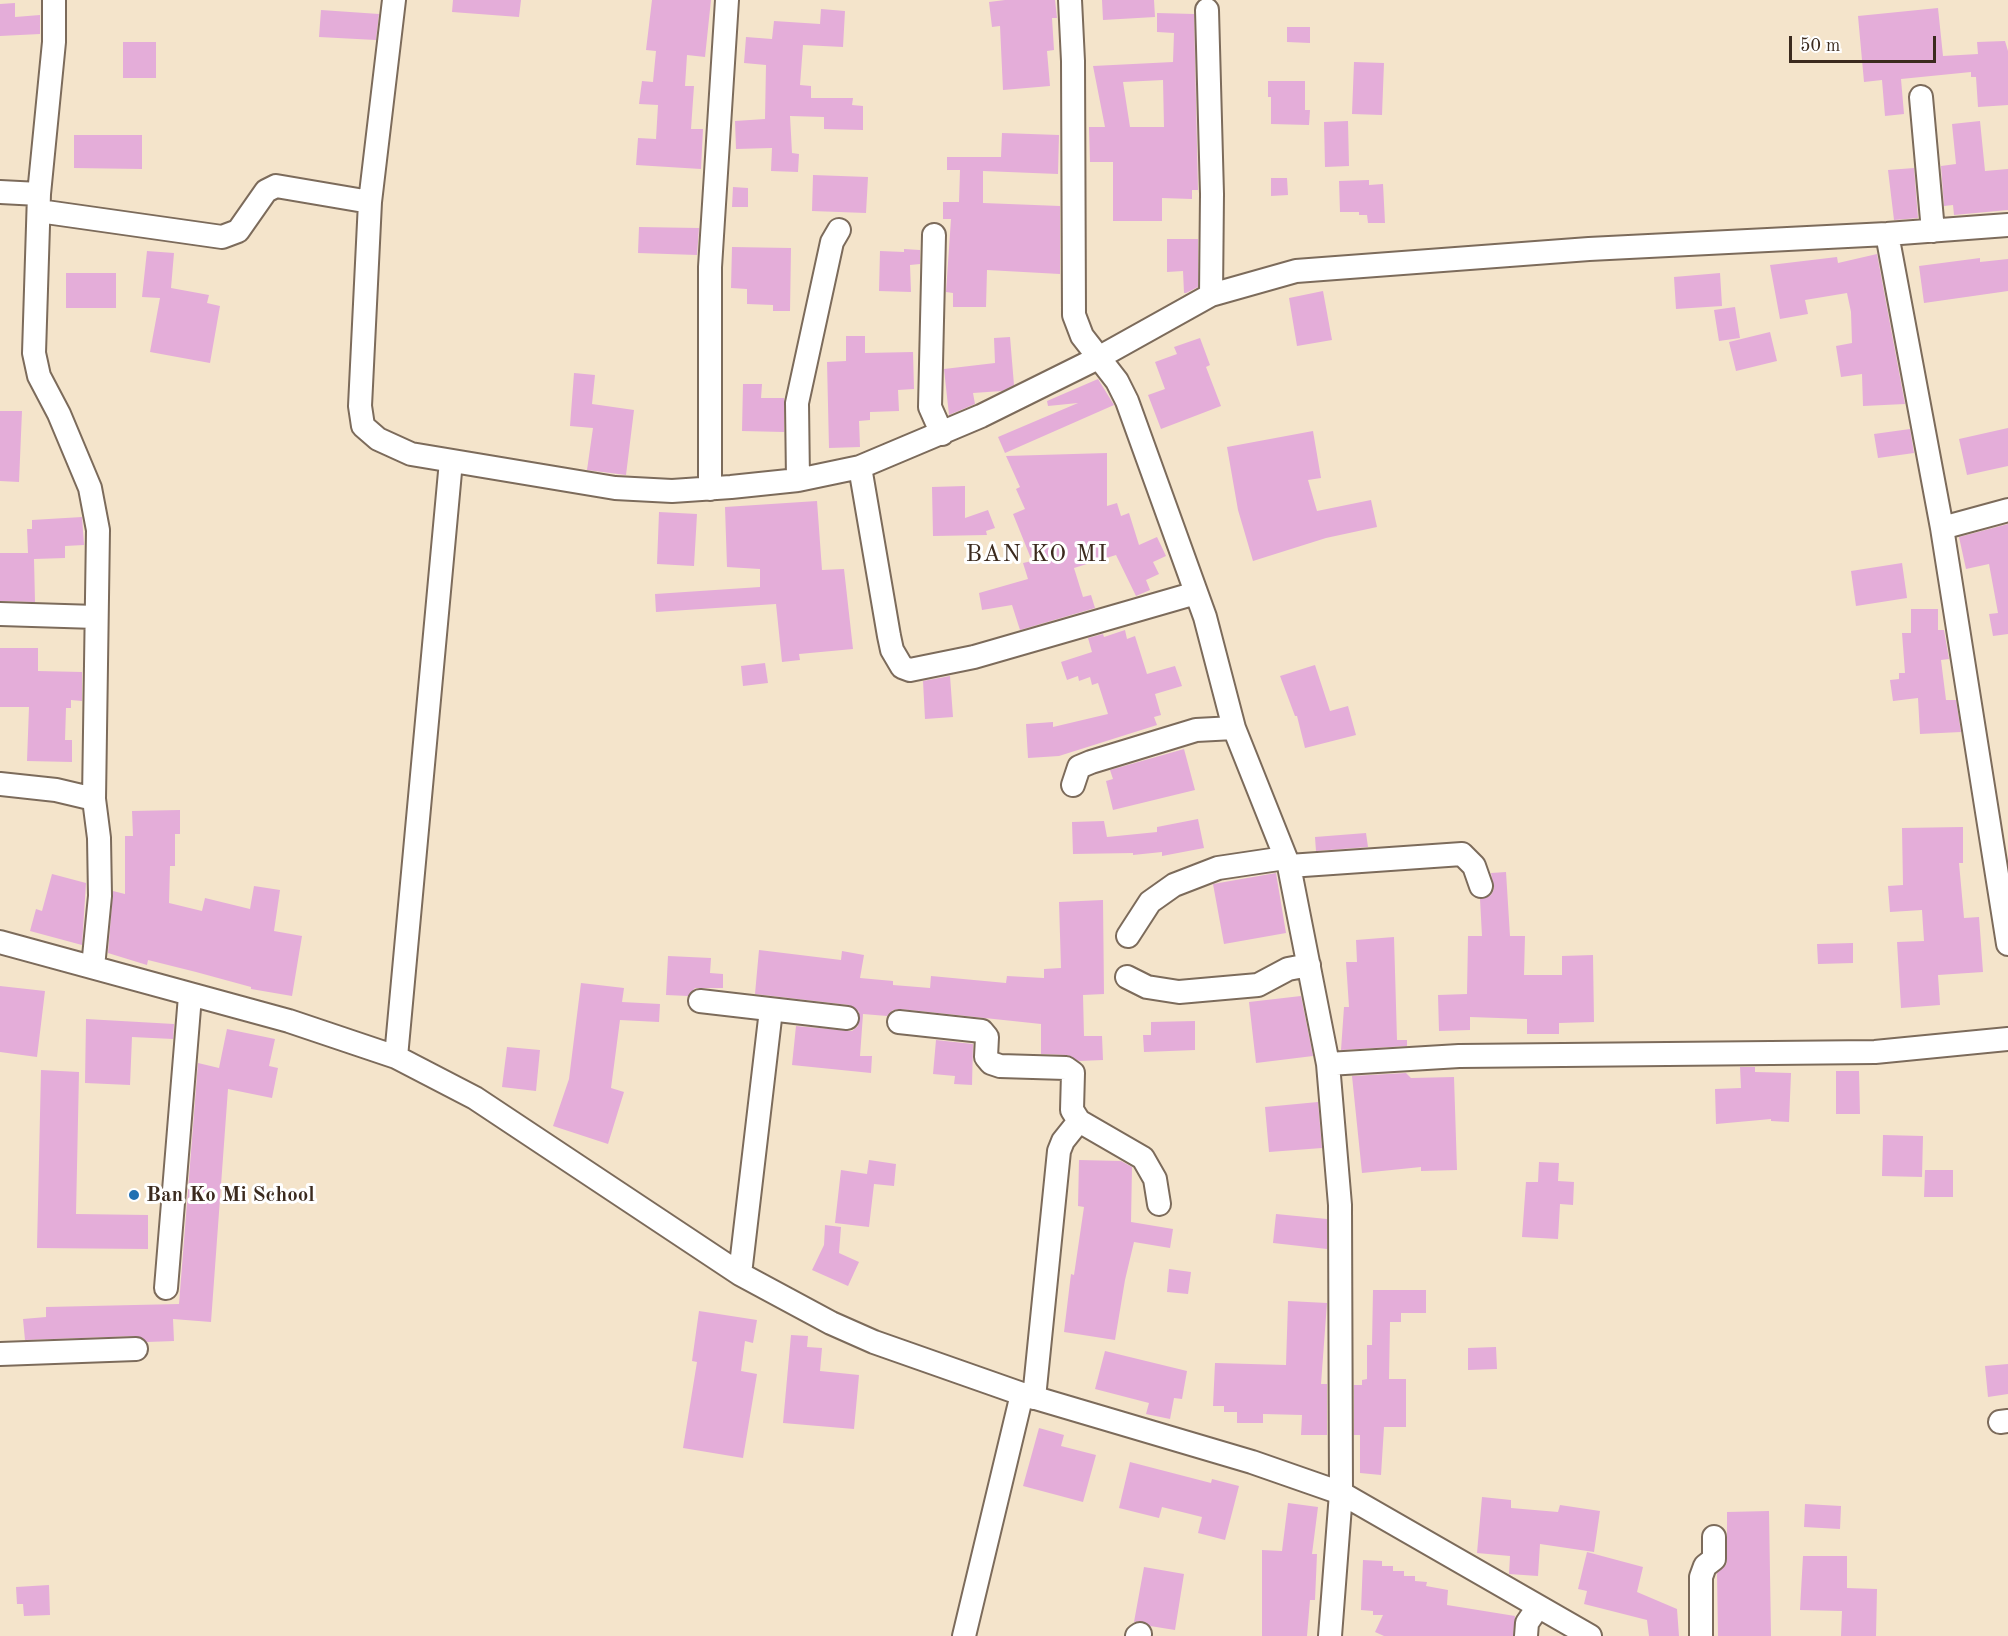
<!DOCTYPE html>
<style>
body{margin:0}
#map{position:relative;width:2008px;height:1636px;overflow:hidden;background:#f4e4cb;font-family:"Old Standard TT",serif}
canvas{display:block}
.scale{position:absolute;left:1789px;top:36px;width:147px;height:27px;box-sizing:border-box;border:3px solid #3b2a1e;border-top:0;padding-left:8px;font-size:18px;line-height:21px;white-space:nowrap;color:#3b2a1e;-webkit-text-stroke:4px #fff;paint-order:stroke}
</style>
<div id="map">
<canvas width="2008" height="1636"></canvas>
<div class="scale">50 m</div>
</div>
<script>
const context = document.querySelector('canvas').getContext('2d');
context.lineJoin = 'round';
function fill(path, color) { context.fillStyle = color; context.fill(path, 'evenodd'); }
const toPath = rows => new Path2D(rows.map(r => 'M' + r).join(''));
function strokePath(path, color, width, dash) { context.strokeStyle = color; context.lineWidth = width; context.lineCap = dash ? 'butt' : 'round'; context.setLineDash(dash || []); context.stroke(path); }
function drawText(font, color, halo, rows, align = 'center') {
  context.font = font + ' "Old Standard TT",serif'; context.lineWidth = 6; context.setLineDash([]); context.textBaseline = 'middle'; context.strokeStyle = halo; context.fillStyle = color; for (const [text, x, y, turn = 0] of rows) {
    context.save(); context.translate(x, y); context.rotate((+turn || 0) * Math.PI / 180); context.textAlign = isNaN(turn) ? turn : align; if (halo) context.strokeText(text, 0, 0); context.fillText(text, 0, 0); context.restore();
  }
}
fill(toPath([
 [453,0,521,0,519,17,452,12],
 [652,0,711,0,705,57,687,55,685,86,694,86,691,129,703,129,701,169,636,165,638,138,656,139,658,105,639,104,642,81,653,82,656,51,646,50],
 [1005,0,1055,0,1057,18,1052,18,1054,50,1047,51,1050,86,1003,90,1000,26,992,27,989,2],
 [1102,0,1154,0,1155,17,1103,20],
 [15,3,15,17,40,15,40,34,0,36,0,4],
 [1938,8,1943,56,1978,54,1977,42,2005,41,2008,51,2008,105,1978,107,1976,77,1971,77,1971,72,1901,79,1904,114,1885,116,1882,80,1864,82,1858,16],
 [821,9,845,11,843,47,803,45,800,85,811,86,811,98,853,98,852,105,863,106,863,130,824,129,824,117,790,116,792,153,799,154,798,172,771,171,772,148,736,149,735,121,765,119,766,65,744,63,746,37,772,39,774,21,820,24],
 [321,10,379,14,376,40,319,37],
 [1157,13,1194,14,1198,190,1192,190,1192,199,1162,198,1162,221,1113,221,1113,162,1090,162,1089,127,1105,127,1093,66,1173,62,1174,33,1157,32],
 [1163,80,1164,127,1130,127,1123,82],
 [1287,27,1310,27,1310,43,1287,42],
 [123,42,156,42,156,78,123,78],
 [1354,62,1384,63,1382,115,1352,114],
 [1268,81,1305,81,1305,110,1310,110,1309,125,1271,124,1271,97,1268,97],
 [1348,121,1349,166,1325,167,1324,122],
 [1980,121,1985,171,2008,169,2008,210,1954,215,1953,205,1944,206,1941,166,1956,164,1952,124],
 [1002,133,1059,135,1058,174,983,171,983,203,1060,206,1060,274,987,270,986,307,953,307,953,293,946,292,951,219,943,219,943,202,959,202,960,170,947,170,947,157,1001,157],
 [74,135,142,135,142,169,74,168],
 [1914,168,1918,218,1894,220,1888,170],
 [813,175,868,177,866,213,812,211],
 [1271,178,1287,178,1288,195,1271,196],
 [1369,180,1369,185,1383,184,1385,223,1368,223,1367,215,1359,215,1359,212,1340,212,1339,181],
 [733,187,748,188,748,207,732,207],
 [639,227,699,228,697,255,638,253],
 [1167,239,1198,239,1198,287,1186,293,1184,293,1183,271,1167,272],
 [732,247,791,248,790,311,773,311,773,305,747,304,747,289,731,288],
 [904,249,920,250,920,264,910,265,911,292,879,291,880,251,904,252],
 [147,251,174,253,171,288,209,295,207,303,220,306,210,363,150,352,160,298,142,297],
 [1877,254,1905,404,1863,406,1862,374,1841,377,1836,346,1852,343,1851,312,1847,293,1805,300,1808,314,1780,319,1770,265,1837,257,1838,263],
 [1980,258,1980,262,2008,259,2008,291,1924,303,1919,266],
 [66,273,116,273,116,308,66,308],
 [1720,273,1722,306,1676,309,1674,277],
 [1323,291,1332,340,1297,346,1289,298],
 [1735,307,1740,338,1719,341,1714,310],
 [1770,332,1777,361,1736,371,1729,342],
 [846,336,865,336,865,353,913,352,914,389,898,390,899,411,870,412,870,420,859,421,860,447,829,448,827,362,846,361],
 [1010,337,1014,385,1002,391,973,393,975,404,949,415,944,369,995,363,994,338],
 [1200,338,1210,365,1206,367,1221,406,1161,429,1148,395,1165,389,1155,362,1177,354,1174,347],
 [574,373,595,375,592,404,634,410,626,475,587,470,593,428,570,426],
 [1098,379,1114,405,1005,453,998,437,1078,403,1048,406,1047,401],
 [743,384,762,384,761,398,784,398,784,432,742,431],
 [0,411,22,411,19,482,0,481],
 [2008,428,2008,466,1967,475,1959,439],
 [1910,429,1914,453,1878,458,1874,434],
 [1313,431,1321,478,1308,480,1317,511,1371,500,1377,527,1326,538,1253,561,1238,510,1227,447],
 [1107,453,1107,506,1117,503,1121,516,1129,513,1139,545,1157,537,1166,556,1153,562,1159,574,1146,580,1150,590,1136,596,1116,555,1074,568,1083,597,1091,595,1095,608,1020,630,1012,605,982,610,979,593,1028,579,1023,563,1032,561,1013,514,1025,509,1016,489,1020,487,1006,456],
 [965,486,965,518,988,510,995,528,986,531,987,535,933,536,932,487],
 [817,501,822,570,844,569,853,649,799,654,800,660,782,662,776,604,656,612,655,594,760,587,760,569,727,567,725,507],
 [659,512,697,514,694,566,657,564],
 [82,517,84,545,65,546,65,558,34,559,35,602,0,601,0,553,28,553,27,529,32,529,32,520],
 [2008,524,2008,634,1993,636,1989,614,1998,613,1989,564,1966,569,1959,537],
 [1902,563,1907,598,1856,606,1851,571],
 [1911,609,1938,609,1938,630,1944,630,1949,659,1941,660,1946,700,1956,700,1961,732,1920,734,1918,698,1893,701,1890,680,1899,679,1899,673,1905,673,1902,633,1911,633],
 [1125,630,1127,639,1135,636,1147,674,1175,666,1182,686,1155,694,1161,715,1154,717,1157,725,1059,756,1028,758,1026,724,1053,722,1053,727,1108,714,1098,683,1092,685,1090,677,1079,681,1078,676,1067,680,1061,662,1092,652,1088,638,1103,634,1104,637],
 [0,648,38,648,38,671,82,672,82,701,71,700,71,708,66,708,65,740,72,740,72,762,27,761,29,707,0,707],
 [765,663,768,683,743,686,741,666],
 [1315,665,1330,711,1348,706,1356,735,1305,748,1297,716,1295,716,1280,676],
 [950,676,953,717,925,719,923,681],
 [1184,749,1195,790,1113,810,1106,781,1113,779,1110,770],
 [180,810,180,834,175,834,175,866,170,866,169,903,202,911,205,898,250,909,254,886,280,890,274,931,302,936,292,996,251,989,251,987,196,972,148,960,147,965,108,953,113,891,125,894,125,836,133,836,132,811],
 [1198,819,1204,848,1162,856,1162,852,1133,855,1133,853,1073,854,1072,822,1104,821,1107,837,1157,832,1157,827],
 [1963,827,1963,863,1959,863,1964,918,1979,917,1983,972,1938,975,1940,1005,1901,1008,1897,942,1924,941,1922,910,1890,912,1888,886,1903,885,1902,828],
 [1366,833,1368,847,1316,851,1315,837],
 [1506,872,1510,936,1525,936,1524,975,1562,975,1562,956,1593,955,1594,1022,1559,1023,1559,1034,1527,1034,1527,1019,1470,1017,1470,1030,1439,1031,1438,995,1467,994,1468,936,1482,936,1480,899,1491,895,1494,889,1491,873],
 [1276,873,1286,933,1224,944,1213,884],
 [52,874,86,883,82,945,30,931,36,909,42,911],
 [1103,900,1104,994,1083,995,1084,1036,1102,1036,1103,1060,1079,1061,1067,1055,1041,1054,1041,1024,900,1009,893,1010,887,1016,863,1014,860,1056,872,1056,871,1073,792,1065,796,1026,852,1031,858,1026,859,1012,849,1005,755,994,759,950,841,960,842,951,864,955,860,978,893,981,893,985,930,988,931,976,1006,983,1007,976,1044,978,1044,969,1061,968,1059,902],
 [1394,937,1397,1040,1407,1040,1407,1046,1341,1050,1344,1007,1349,1007,1346,962,1357,962,1356,940],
 [1853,943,1853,963,1818,964,1817,944],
 [668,956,711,958,710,973,723,974,723,988,695,988,688,996,666,995],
 [581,983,624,988,622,1002,660,1004,659,1022,620,1020,611,1088,624,1092,608,1144,553,1126,569,1079],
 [0,986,45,991,37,1057,0,1052],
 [1301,996,1313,1056,1256,1063,1249,1002],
 [86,1019,174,1024,173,1039,132,1037,130,1085,85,1083],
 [1195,1021,1195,1050,1144,1052,1143,1035,1151,1035,1151,1022],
 [227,1029,275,1039,269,1066,278,1068,272,1098,228,1089,211,1322,173,1319,174,1341,147,1342,136,1336,25,1340,23,1319,46,1317,46,1307,179,1304,198,1063,219,1068],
 [936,1040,973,1044,972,1085,954,1084,955,1076,933,1074],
 [507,1047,540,1050,536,1091,502,1087],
 [1740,1067,1755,1067,1755,1072,1791,1073,1789,1122,1771,1121,1771,1119,1716,1124,1715,1089,1741,1088],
 [41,1070,79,1072,76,1214,148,1215,148,1249,37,1248],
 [1836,1071,1859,1071,1860,1114,1836,1114],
 [1406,1073,1411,1078,1454,1077,1457,1170,1421,1171,1421,1167,1362,1173,1352,1076],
 [1318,1102,1322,1148,1269,1152,1265,1107],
 [1883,1135,1923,1136,1922,1177,1882,1176],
 [869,1160,896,1164,894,1186,874,1184,869,1227,835,1223,841,1170,867,1174],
 [1079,1160,1121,1161,1132,1167,1131,1222,1173,1229,1170,1248,1134,1242,1125,1280,1115,1340,1064,1332,1071,1274,1074,1275,1084,1207,1078,1206],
 [1539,1162,1559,1163,1558,1181,1574,1182,1573,1205,1560,1204,1558,1239,1522,1237,1526,1182,1538,1182],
 [1925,1170,1953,1170,1953,1197,1924,1197],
 [1276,1214,1327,1219,1327,1249,1273,1243],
 [825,1225,841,1227,839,1253,859,1262,848,1286,812,1270,824,1245],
 [1169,1269,1191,1272,1188,1294,1167,1292],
 [1373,1290,1426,1290,1426,1313,1401,1313,1401,1322,1390,1322,1389,1379,1406,1379,1406,1427,1384,1427,1381,1475,1360,1473,1360,1435,1354,1435,1354,1385,1362,1385,1362,1380,1367,1379,1367,1345,1372,1345],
 [1288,1301,1327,1303,1321,1384,1327,1384,1327,1435,1301,1435,1302,1415,1263,1414,1263,1423,1237,1423,1237,1412,1224,1412,1224,1406,1213,1406,1215,1363,1286,1365],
 [699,1311,757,1320,753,1343,745,1341,741,1371,757,1374,743,1458,683,1448,697,1362,692,1361],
 [791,1335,808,1336,807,1347,822,1348,820,1371,859,1375,854,1429,783,1423],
 [1496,1347,1497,1369,1468,1370,1468,1348],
 [1105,1351,1187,1371,1182,1399,1174,1398,1170,1419,1146,1414,1149,1403,1095,1389],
 [2008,1364,2008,1394,1988,1397,1985,1366],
 [1039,1428,1064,1435,1061,1446,1096,1455,1083,1502,1023,1486],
 [1130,1462,1211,1483,1212,1479,1239,1486,1225,1540,1198,1533,1202,1517,1162,1507,1159,1518,1119,1508],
 [1482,1497,1511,1500,1511,1508,1558,1512,1560,1505,1600,1511,1594,1552,1540,1544,1538,1576,1509,1574,1510,1556,1477,1553],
 [1288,1503,1318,1507,1312,1554,1317,1554,1315,1600,1310,1600,1307,1636,1262,1636,1262,1550,1282,1551],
 [1805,1504,1841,1506,1840,1529,1804,1527],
 [1769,1511,1771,1636,1718,1636,1717,1573,1726,1565,1727,1560,1727,1512],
 [1587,1552,1643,1567,1637,1592,1677,1609,1679,1636,1649,1636,1647,1620,1584,1604,1587,1591,1578,1589],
 [1803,1556,1847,1556,1847,1588,1877,1589,1876,1636,1841,1636,1842,1611,1800,1610],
 [1363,1560,1382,1561,1382,1566,1393,1566,1393,1571,1404,1571,1404,1576,1415,1576,1415,1581,1427,1582,1426,1586,1448,1590,1447,1605,1515,1616,1513,1636,1384,1636,1375,1632,1383,1615,1373,1615,1373,1611,1361,1610],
 [1144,1567,1184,1574,1175,1630,1150,1626,1140,1621,1134,1622],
 [49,1585,50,1615,24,1616,23,1604,17,1604,16,1587]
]), '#e4add9');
const minor = toPath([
 [54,0,54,42,39,194,34,353,39,376,59,414,90,488,98,530,94,799,99,838,100,896,93,967],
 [394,0,370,202,360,406,363,426,378,439,411,454,615,488,672,491,731,487,798,480,860,467,981,416,1098,358,1211,295,1296,271,1589,249,1887,234,2008,225],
 [1070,0,1073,61,1074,315,1082,336,1117,381,1127,401,1205,617,1234,728,1289,866,1328,1064,1340,1205,1341,1493,1330,1636],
 [1207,10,1212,194,1211,295],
 [1921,97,1933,231],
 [0,192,39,194],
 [39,211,222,237,238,231,266,191,276,186,370,202],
 [1887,234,1942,528,2008,944],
 [934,235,930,407,942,434],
 [860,467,889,636,892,650,902,667,910,670,974,657,1196,593],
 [798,480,797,403,832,242,839,230],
 [710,489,710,267,727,0],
 [1942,528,2008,510],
 [0,614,96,617],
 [0,784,56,790,94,799],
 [1073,785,1079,767,1091,762,1196,730,1234,728],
 [1289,866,1462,854,1474,866,1481,886],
 [1128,936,1150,902,1174,885,1218,868,1285,858],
 [0,942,289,1021,396,1057,475,1098,740,1274,831,1323,874,1342,1022,1394,1252,1462,1341,1493,1590,1636],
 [1127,977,1147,987,1179,992,1258,985,1288,969,1309,965],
 [700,1001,847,1018],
 [899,1022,982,1031,987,1037,986,1057,991,1063,1000,1066,1066,1068,1073,1073,1072,1110,1079,1121,1063,1141,1059,1151,1034,1398],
 [396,1057,451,461],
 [1328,1064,1459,1056,1875,1052,2008,1039],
 [1079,1121,1143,1158,1155,1179,1159,1204],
 [740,1274,771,1010],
 [166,1288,190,996],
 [0,1354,136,1349],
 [2000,1422,2008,1421],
 [964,1636,1022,1394],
 [1137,1636,1140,1634],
 [1526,1636,1527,1623,1538,1607],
 [1701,1636,1701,1577,1705,1566,1714,1559,1714,1537]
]);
strokePath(minor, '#7c6b5b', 26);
strokePath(minor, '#fff', 22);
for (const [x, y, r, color] of [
 [134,1195,6,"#1f6fb2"]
]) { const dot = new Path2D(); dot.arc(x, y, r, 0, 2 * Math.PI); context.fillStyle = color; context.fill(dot); strokePath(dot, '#fff', 2); }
drawText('bold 21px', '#3b2a1e', '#fff', [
 ["Ban Ko Mi School",146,1195]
], 'left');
context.letterSpacing = '1.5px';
drawText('24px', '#3b2a1e', '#fff', [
 ["BAN KO MI",1037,555]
]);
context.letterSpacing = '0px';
</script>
